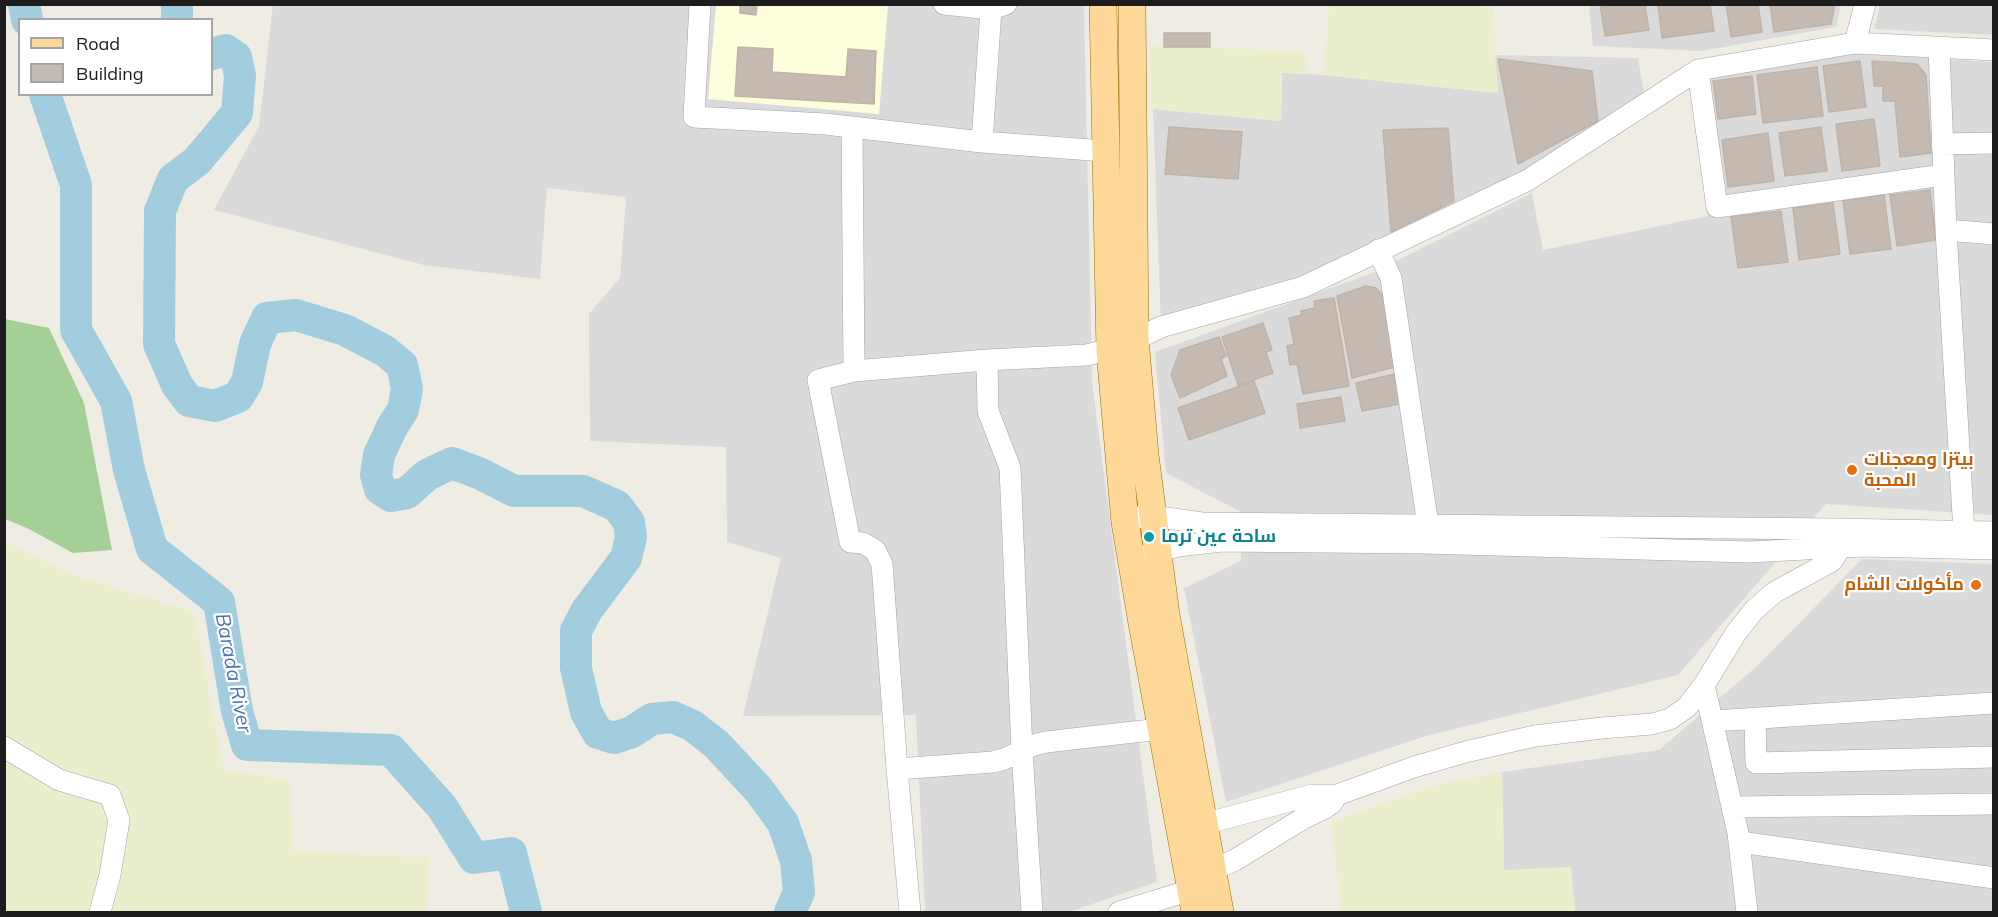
<!DOCTYPE html>
<meta charset="utf-8">
<style>
body{margin:0}
#map{position:relative;width:1998px;height:917px;overflow:hidden;background:#efece3;font-family:Mulish,sans-serif}
canvas{display:block}
.frame{position:absolute;inset:0;border:6px solid #1d1d1d;pointer-events:none}
.legend{position:absolute;left:18px;top:18px;width:195px;height:78px;box-sizing:border-box;background:#fff;border:2px solid #a5a5a5;margin:0;padding:8px 10px;list-style:none;font-size:18px;color:#1d1d1d}
.legend li{display:flex;align-items:center;gap:12px;height:30px}
.legend b{width:30px;border:2px solid #a5a5a5}
</style>
<div id="map">
<canvas width="1998" height="917"></canvas>
<div class="frame"></div>
<ul class="legend">
<li><b style="height:8px;background:#fed898"></b>Road</li>
<li><b style="height:16px;background:#c4bab2"></b>Building</li>
</ul>
</div>
<script>
const context = document.querySelector('canvas').getContext('2d');
context.lineJoin = 'round';
function fill(path, color) { context.fillStyle = color; context.fill(path, 'evenodd'); }
const toPath = rows => new Path2D(rows.map(r => 'M' + r).join(''));
function strokePath(path, color, width, dash) { context.strokeStyle = color; context.lineWidth = width; context.lineCap = dash ? 'butt' : 'round'; context.setLineDash(dash || []); context.stroke(path); }
function drawText(font, color, halo, rows, align = 'center') {
  context.font = font + ' Mulish,Cairo,sans-serif'; context.lineWidth = 4.5; context.setLineDash([]); context.textBaseline = 'middle'; context.strokeStyle = halo; context.fillStyle = color; for (const [text, x, y, turn = 0] of rows) {
    context.save(); context.translate(x, y); context.rotate((+turn || 0) * Math.PI / 180); context.textAlign = isNaN(turn) ? turn : align; if (halo) context.strokeText(text, 0, 0); context.fillText(text, 0, 0); context.restore();
  }
}
fill(toPath([
 [273,5,1084,5,1092,382,1157,882,1069,912,925,912,916,715,743,716,781,558,727,542,726,447,590,441,589,314,620,278,626,197,547,188,540,279,424,265,214,210,259,126],
 [1589,5,1841,5,1836,27,1702,51,1593,46],
 [1880,5,1993,5,1993,35,1874,29],
 [1853,53,1993,62,1993,515,1826,504,1678,675,1429,735,1226,802,1184,588,1241,561,1241,512,1166,473,1155,352,1375,272,1532,193,1543,250,1708,216,1691,92,1713,77],
 [1495,55,1638,58,1644,94,1527,170,1298,279,1161,325,1153,109,1281,121,1282,72,1324,75,1498,93],
 [1862,559,1993,564,1993,912,1575,912,1571,867,1504,871,1502,772,1659,750,1757,666]
]), '#dbdada');
fill(toPath([
 [716,5,888,5,879,114,708,99]
]), '#fdffdc');
fill(toPath([
 [1460,5,1494,8,1495,55,1498,93,1324,75,1329,5],
 [1149,46,1305,51,1307,74,1282,73,1281,121,1153,109],
 [4,542,74,575,194,612,224,770,290,780,294,851,430,858,426,912,5,912],
 [1502,772,1504,870,1571,867,1575,912,1341,912,1331,822,1432,786]
]), '#eaeecd');
fill(toPath([
 [5,319,49,328,84,403,112,550,73,553,29,529,5,519]
]), '#a4cf96');
strokePath(toPath([
 [24,4,27,20],
 [177,4,177,20],
 [212,54,226,50,236,57,240,76,237,113,197,161,173,179,160,211,159,344,177,385,189,401,215,406,238,397,247,382,255,344,267,318,296,315,345,330,385,351,402,365,407,389,403,410,392,427,379,455,376,475,380,489,391,496,407,493,427,475,452,463,481,474,514,491,583,491,617,506,629,522,631,537,626,558,587,610,576,631,576,668,586,712,598,733,614,738,632,732,652,719,673,717,693,726,716,744,758,789,783,823,796,861,799,892,790,912],
 [45,94,76,185,76,330,116,401,129,470,152,549,219,602,237,711,247,745,391,750,442,807,474,858,511,853,526,912]
]), '#a2cdde', 32);
const building = toPath([
 [740,4,757,4,756,15,740,13,740,4],
 [1600,4,1635,4,1635,6,1645,5,1649,30,1605,36,1600,4],
 [1658,4,1710,4,1714,31,1662,38,1658,4],
 [1726,4,1758,4,1762,32,1731,37,1726,4],
 [1770,4,1835,4,1831,24,1774,32,1770,4],
 [1164,33,1210,33,1210,47,1164,47,1164,33],
 [738,47,773,49,772,72,846,77,848,49,876,51,874,104,735,96,738,47],
 [1498,59,1592,71,1598,121,1518,164,1498,59],
 [1860,61,1866,107,1829,112,1823,66,1860,61],
 [1872,61,1917,64,1926,75,1931,153,1900,157,1895,101,1883,101,1883,86,1874,86,1872,61],
 [1817,67,1823,116,1763,123,1757,75,1817,67],
 [1752,76,1756,114,1718,119,1713,81,1752,76],
 [1874,119,1880,166,1842,171,1836,124,1874,119],
 [1169,127,1242,132,1238,179,1165,174,1169,127],
 [1821,127,1827,171,1785,176,1779,133,1821,127],
 [1448,128,1454,201,1391,232,1383,130,1448,128],
 [1768,133,1774,181,1728,187,1722,140,1768,133],
 [1930,190,1936,240,1897,246,1890,195,1930,190],
 [1884,195,1891,249,1850,254,1843,201,1884,195],
 [1833,203,1840,254,1799,260,1793,208,1833,203],
 [1781,211,1788,262,1738,268,1731,217,1781,211],
 [1366,286,1376,288,1383,296,1395,367,1352,378,1337,296,1366,286],
 [1334,298,1349,386,1303,394,1297,364,1290,365,1287,346,1294,344,1289,318,1302,315,1301,311,1315,308,1314,301,1334,298],
 [1263,323,1272,350,1266,352,1273,373,1238,385,1222,337,1263,323],
 [1219,337,1226,356,1221,359,1227,376,1180,398,1171,375,1180,350,1219,337],
 [1395,374,1400,404,1362,411,1356,383,1395,374],
 [1254,381,1265,413,1189,440,1178,408,1254,381],
 [1341,397,1345,421,1300,428,1297,404,1341,397]
]);
fill(building, '#c4bab2');
strokePath(building, '#c1b3a5', 1.5);
const minor = toPath([
 [700,4,694,117,825,124,982,142,1105,151],
 [944,4,991,9,1006,4],
 [1855,43,1865,4],
 [1939,48,1946,230,1964,532],
 [1698,70,1717,207,1943,175],
 [852,127,854,371],
 [982,142,991,9],
 [1942,144,1994,143],
 [1946,230,1994,234],
 [1378,250,1391,278,1428,525],
 [987,360,988,411,1010,468,1022,750,1032,912],
 [1125,522,1145,515,1202,523,1837,529,1994,532],
 [1144,556,1178,546,1222,541,1423,543,1750,552,1862,546,1994,549],
 [1704,685,1738,833,1747,912],
 [1755,718,1756,763,1994,757],
 [1713,721,1994,703],
 [4,747,59,780,110,795,119,820,110,875,100,912],
 [897,769,993,762,1004,759,1034,745,1046,742,1160,729],
 [1733,807,1994,804],
 [1204,824,1312,795,1337,795,1414,767,1465,752,1535,736,1602,728,1652,724,1670,719,1687,707,1704,685,1736,633,1754,610,1775,592,1832,561,1837,553,1837,539],
 [1740,842,1994,878],
 [1212,870,1235,860,1304,818,1325,808,1332,803,1337,795],
 [910,912,897,769,882,564,875,550,863,543,850,542,818,380,854,371,987,360,1087,355,1122,346,1161,327,1303,287,1528,180,1698,70,1855,43,1994,50],
 [1119,912,1191,890]
]);
const major = toPath([
 [1103,4,1110,351,1121,478,1125,522,1142,623,1195,912],
 [1132,4,1135,339,1145,455,1166,615,1220,912]
]);
strokePath(minor, '#a4a4a4', 22);
strokePath(major, '#976e00', 28);
strokePath(minor, '#fff', 21);
strokePath(major, '#fed898', 27);
for (const [x, y, r, color] of [
 [1852,470,6,"#e8710a"],
 [1149,537,6,"#0f9aa8"],
 [1976,585,6,"#e8710a"]
]) { const dot = new Path2D(); dot.arc(x, y, r, 0, 2 * Math.PI); context.fillStyle = color; context.fill(dot); strokePath(dot, '#fff', 2); }
drawText('bold 18px', '#c56008', '#fff', [
 ["بيتزا ومعجنات",1864,460],
 ["المحبة",1864,481],
 ["مأكولات الشام",1964,585,"right"]
], 'left');
drawText('bold 18px', '#0d838f', '#fff', [
 ["ساحة عين ترما",1161,537]
], 'left');
drawText('italic 20px', '#4775af', '#fff', [
 ["Barada River",233,673,79]
]);
</script>
